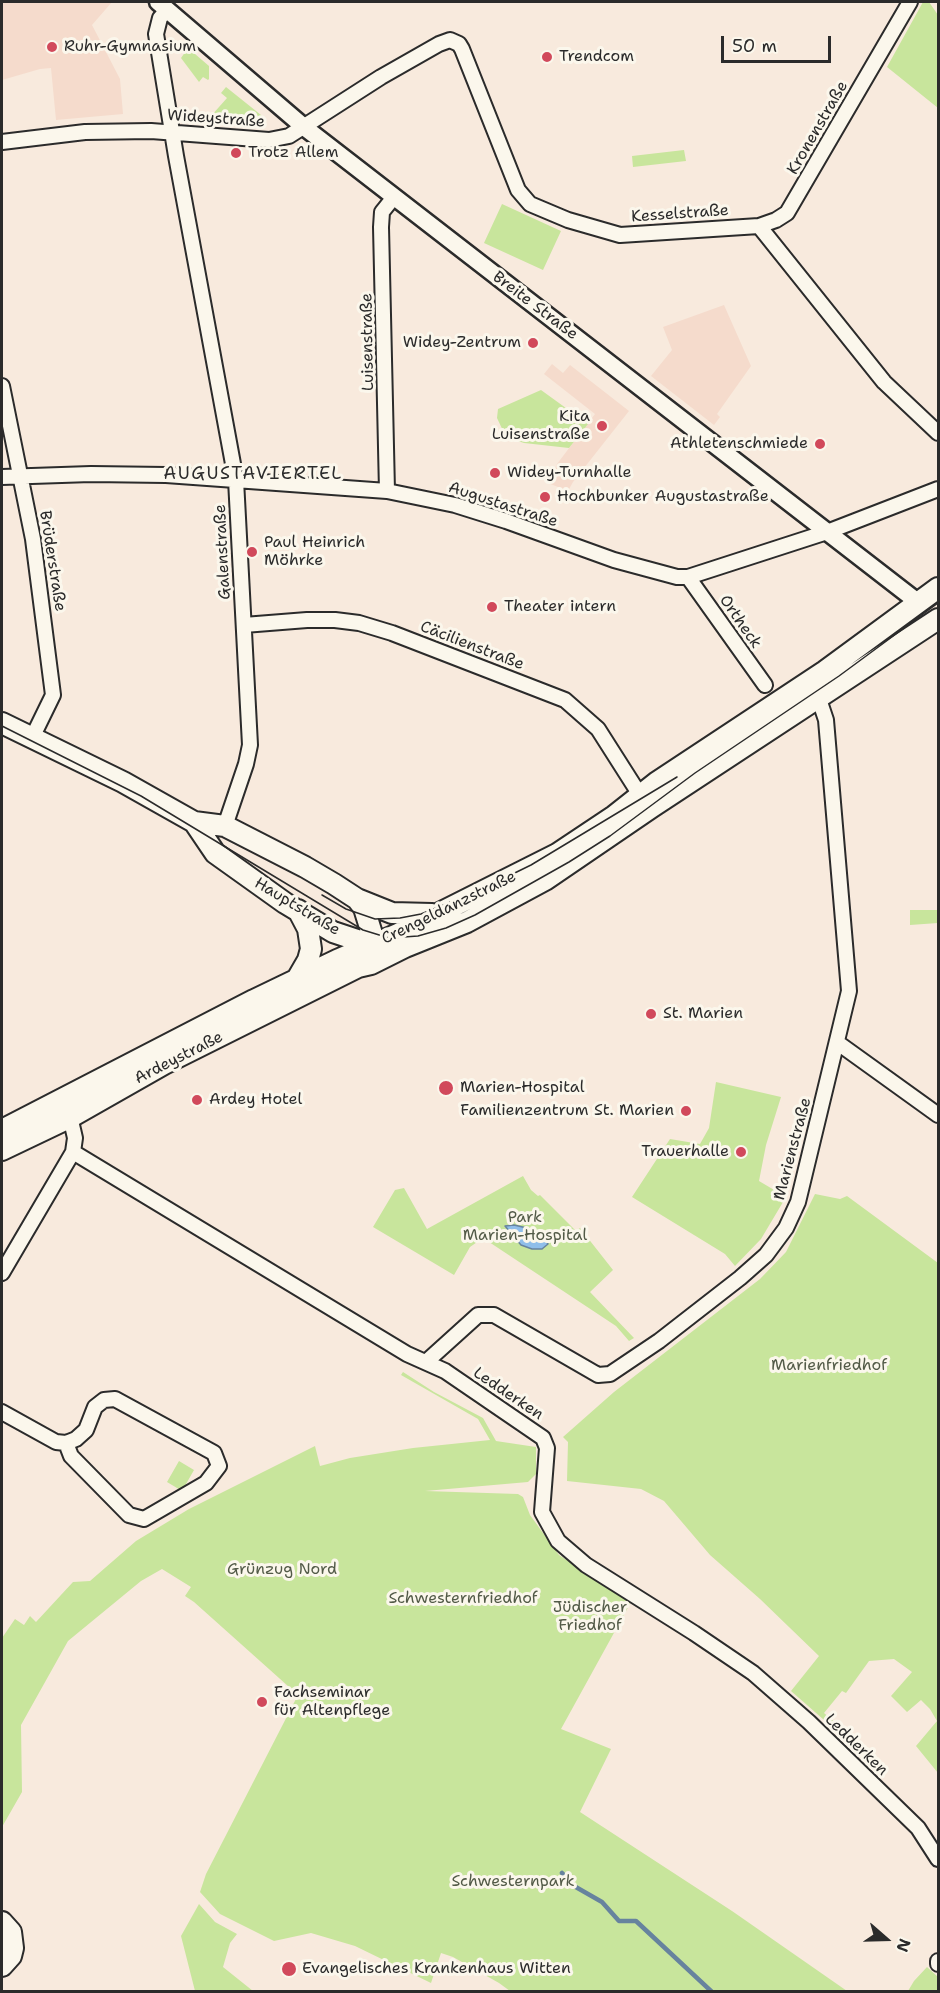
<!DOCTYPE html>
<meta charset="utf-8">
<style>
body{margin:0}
#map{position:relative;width:940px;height:1993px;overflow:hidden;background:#f8eadd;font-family:"Shantell Sans",sans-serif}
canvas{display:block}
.frame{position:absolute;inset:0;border:3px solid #2b2b2b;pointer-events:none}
.north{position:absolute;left:856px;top:1909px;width:60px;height:60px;-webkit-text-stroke:4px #fbf7ec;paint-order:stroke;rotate:110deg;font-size:16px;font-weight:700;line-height:24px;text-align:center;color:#2b2b2b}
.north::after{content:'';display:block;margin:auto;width:21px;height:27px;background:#2b2b2b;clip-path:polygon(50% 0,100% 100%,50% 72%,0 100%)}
.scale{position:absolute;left:721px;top:36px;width:110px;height:27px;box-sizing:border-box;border:3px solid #2b2b2b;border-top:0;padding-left:8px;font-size:18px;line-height:21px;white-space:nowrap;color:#2b2b2b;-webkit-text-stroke:4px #fbf7ec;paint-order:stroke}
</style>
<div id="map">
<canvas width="940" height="1993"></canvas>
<div class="frame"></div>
<div class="north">N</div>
<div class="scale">50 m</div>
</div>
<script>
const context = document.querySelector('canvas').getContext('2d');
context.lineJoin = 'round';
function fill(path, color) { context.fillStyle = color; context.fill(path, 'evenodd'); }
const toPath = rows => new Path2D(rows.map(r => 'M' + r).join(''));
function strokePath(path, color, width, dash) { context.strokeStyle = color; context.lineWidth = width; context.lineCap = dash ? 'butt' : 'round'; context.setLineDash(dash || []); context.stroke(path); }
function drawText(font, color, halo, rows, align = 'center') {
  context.font = font + ' "Shantell Sans",sans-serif'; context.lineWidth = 6; context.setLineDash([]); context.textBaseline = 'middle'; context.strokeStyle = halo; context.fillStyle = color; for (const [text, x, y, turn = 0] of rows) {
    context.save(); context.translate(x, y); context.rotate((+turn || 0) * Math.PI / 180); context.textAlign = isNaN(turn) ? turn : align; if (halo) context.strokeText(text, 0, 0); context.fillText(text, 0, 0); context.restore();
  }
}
fill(toPath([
 [2,2,112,2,92,25,120,79,123,114,56,120,51,68,40,69,2,80],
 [724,305,751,366,717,414,720,417,714,425,651,376,672,350,663,327],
 [552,364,563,373,570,365,629,411,573,482,568,491,548,483,557,464,595,414,544,374]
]), '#f5dbcc');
fill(toPath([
 [923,2,929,2,938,15,938,108,887,67],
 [188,48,209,66,209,79,208,80,203,77,199,82,181,58],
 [226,87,266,119,211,116,227,98,221,93],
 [684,150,686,161,633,167,632,156],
 [502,204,561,231,543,270,484,243],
 [541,390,588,424,569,448,524,443,506,437,497,418,498,409],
 [910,910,938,910,938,923,910,925],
 [716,1082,781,1097,766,1145,759,1181,786,1197,761,1239,735,1266,725,1254,632,1197,670,1139,700,1144,709,1128],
 [523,1176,531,1190,538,1196,540,1195,576,1231,580,1228,613,1270,590,1292,634,1338,629,1341,616,1326,483,1238,470,1247,454,1275,373,1227,395,1190,404,1188,427,1229],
 [815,1194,840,1199,847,1196,938,1263,938,1773,916,1746,937,1721,930,1709,921,1700,907,1712,891,1696,912,1672,894,1659,869,1661,846,1693,842,1691,824,1713,844,1730,840,1734,791,1691,819,1656,760,1599,710,1555,664,1501,641,1489,567,1481,568,1442,563,1437,614,1392,760,1279,786,1252],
 [403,1372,434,1392,483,1418,496,1441,536,1447,536,1474,528,1482,425,1491,518,1494,523,1497,530,1515,559,1555,631,1602,561,1729,611,1749,580,1812,732,1911,847,1991,510,1991,499,1983,453,1957,441,1953,431,1983,355,1946,311,1933,274,1941,220,1914,200,1892,206,1874,298,1695,194,1602,185,1596,191,1587,162,1569,141,1581,68,1641,21,1725,22,1792,2,1827,2,1638,15,1619,24,1625,30,1616,36,1622,73,1582,90,1581,136,1541,189,1509,315,1446,320,1466,350,1458,413,1448,490,1440,478,1419,401,1375],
 [179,1461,194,1470,182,1491,167,1482],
 [199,1904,215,1922,237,1934,230,1943,223,1967,253,1991,195,1991,181,1936],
 [927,1967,938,1977,938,1991,908,1991,914,1981]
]), '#c8e59c');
const water = toPath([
 [514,1225,527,1228,545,1239,548,1244,542,1249,532,1249,521,1245,505,1226,514,1225]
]);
fill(water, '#8fbeea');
strokePath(water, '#67839e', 1.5);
strokePath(toPath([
 [562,1873,574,1886,602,1902,619,1921,636,1921,712,1992]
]), '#67839e', 4.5);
const minor = toPath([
 [167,10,160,18,156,34,176,156,236,480,250,745,246,764,225,826],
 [2,142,85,132,151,131,269,140,289,136,381,77,439,44,450,40,459,44,462,49,518,190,530,204,568,220,620,235,759,226,776,220,787,213,910,2],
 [759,226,884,382,938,433],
 [2,386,33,539,53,695,32,738],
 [2,477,91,474,166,475,387,491,455,505,506,521,614,560,677,577,688,577,827,532,938,489],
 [387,491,381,227,382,212,394,197],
 [688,577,765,685],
 [244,625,307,620,335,620,359,623,392,633,565,700,598,729,640,795],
 [838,1043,938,1115],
 [73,1152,407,1354,445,1371,543,1438,547,1448,542,1512,558,1541,586,1565,694,1633,753,1673,809,1722,918,1828,938,1859],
 [2,1273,73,1152,75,1138,72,1125,69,1118,63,1114],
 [426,1362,478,1315,494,1315,598,1375,610,1374,659,1341,740,1278,766,1255,786,1228,798,1202,849,991,826,720,819,699,820,690],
 [2,1412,56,1442,66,1443,76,1439,86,1430,95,1407,104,1400,115,1399,214,1453,219,1466,206,1483,144,1519,129,1515,71,1456,66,1443],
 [938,1961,938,1964]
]);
const tertiary = toPath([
 [158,2,304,127,919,603]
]);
const secondary = toPath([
 [2,723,123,782,194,822,225,826,305,867,334,884,357,899,364,908,372,934,373,944,368,953],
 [194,822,215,853,285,903,333,932,357,940,377,944],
 [357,899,392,913,432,914],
 [297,979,308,960,311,949,308,929,298,910],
 [2,1130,254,1000,337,960,398,934,557,854,614,816,657,782,825,671,938,588],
 [2,1150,69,1118,164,1064,358,967,371,964,405,947,467,922,545,880,652,807,938,619],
 [2,1922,11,1932,13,1948,11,1956,2,1966]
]);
strokePath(minor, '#2b2b2b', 18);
strokePath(tertiary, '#2b2b2b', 21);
strokePath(secondary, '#2b2b2b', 24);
strokePath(minor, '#fbf7ec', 14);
strokePath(tertiary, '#fbf7ec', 16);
strokePath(secondary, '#fbf7ec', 20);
strokePath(toPath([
 [2,726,141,796,363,930,389,938,418,936,446,928,475,915,569,862,610,836,695,773,839,676,938,603],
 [322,895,346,909,375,919,400,918,421,914,478,891,531,865,677,777]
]), '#2b2b2b', 1.5);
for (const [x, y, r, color] of [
 [52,47,6,"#d1495b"],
 [547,57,6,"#d1495b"],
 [236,153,6,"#d1495b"],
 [533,343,6,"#d1495b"],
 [602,426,6,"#d1495b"],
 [820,444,6,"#d1495b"],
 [495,473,6,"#d1495b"],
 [545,497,6,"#d1495b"],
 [252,552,6,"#d1495b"],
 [492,607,6,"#d1495b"],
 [651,1014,6,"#d1495b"],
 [446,1088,8,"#d1495b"],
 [197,1100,6,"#d1495b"],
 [686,1111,6,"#d1495b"],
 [741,1152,6,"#d1495b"],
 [262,1702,6,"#d1495b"],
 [289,1969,8,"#d1495b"]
]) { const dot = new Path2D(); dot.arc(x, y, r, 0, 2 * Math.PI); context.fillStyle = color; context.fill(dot); strokePath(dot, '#fbf7ec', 2); }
drawText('16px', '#2b2b2b', '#fbf7ec', [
 ["Ruhr-Gymnasium",64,47],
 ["Trendcom",559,57],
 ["Trotz Allem",248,153],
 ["Widey-Zentrum",521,343,"right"],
 ["Kita",590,417,"right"],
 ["Luisenstraße",590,435,"right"],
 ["Athletenschmiede",808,444,"right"],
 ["Widey-Turnhalle",507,473],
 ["Hochbunker Augustastraße",557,497],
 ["Paul Heinrich",264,543],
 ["Möhrke",264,561],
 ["Theater intern",504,607],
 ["St. Marien",663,1014],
 ["Marien-Hospital",460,1088],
 ["Ardey Hotel",209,1100],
 ["Familienzentrum St. Marien",674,1111,"right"],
 ["Trauerhalle",729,1152,"right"],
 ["Fachseminar",274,1693],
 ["für Altenpflege",274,1711],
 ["Evangelisches Krankenhaus Witten",302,1969]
], 'left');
drawText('16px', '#2b2b2b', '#fbf7ec', [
 ["Wideystraße",216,119,4],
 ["Kronenstraße",818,128,-60],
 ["Kesselstraße",680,214,-4],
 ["Breite Straße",535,306,37],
 ["Luisenstraße",368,342,-91],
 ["Augustastraße",503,505,18],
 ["Galenstraße",223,552,-93],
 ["Brüderstraße",52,561,81],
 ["Ortheck",740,622,55],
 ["Cäcilienstraße",472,646,21],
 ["Hauptstraße",297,907,31],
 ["Crengeldanzstraße",449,908,-26],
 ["Ardeystraße",179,1058,-27],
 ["Marienstraße",793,1149,-75],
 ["Ledderken",508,1394,34],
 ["Ledderken",856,1745,44]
]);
drawText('16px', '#525a47', '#fbf7ec', [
 ["Park",525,1218],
 ["Marien-Hospital",525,1236],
 ["Marienfriedhof",829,1366],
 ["Grünzug Nord",282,1570],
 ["Schwesternfriedhof",463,1599],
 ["Jüdischer",590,1608],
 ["Friedhof",590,1626],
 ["Schwesternpark",513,1882]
]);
context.letterSpacing = '1.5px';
drawText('18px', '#2b2b2b', '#fbf7ec', [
 ["AUGUSTAVIERTEL",253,474]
]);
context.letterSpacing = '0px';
</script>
